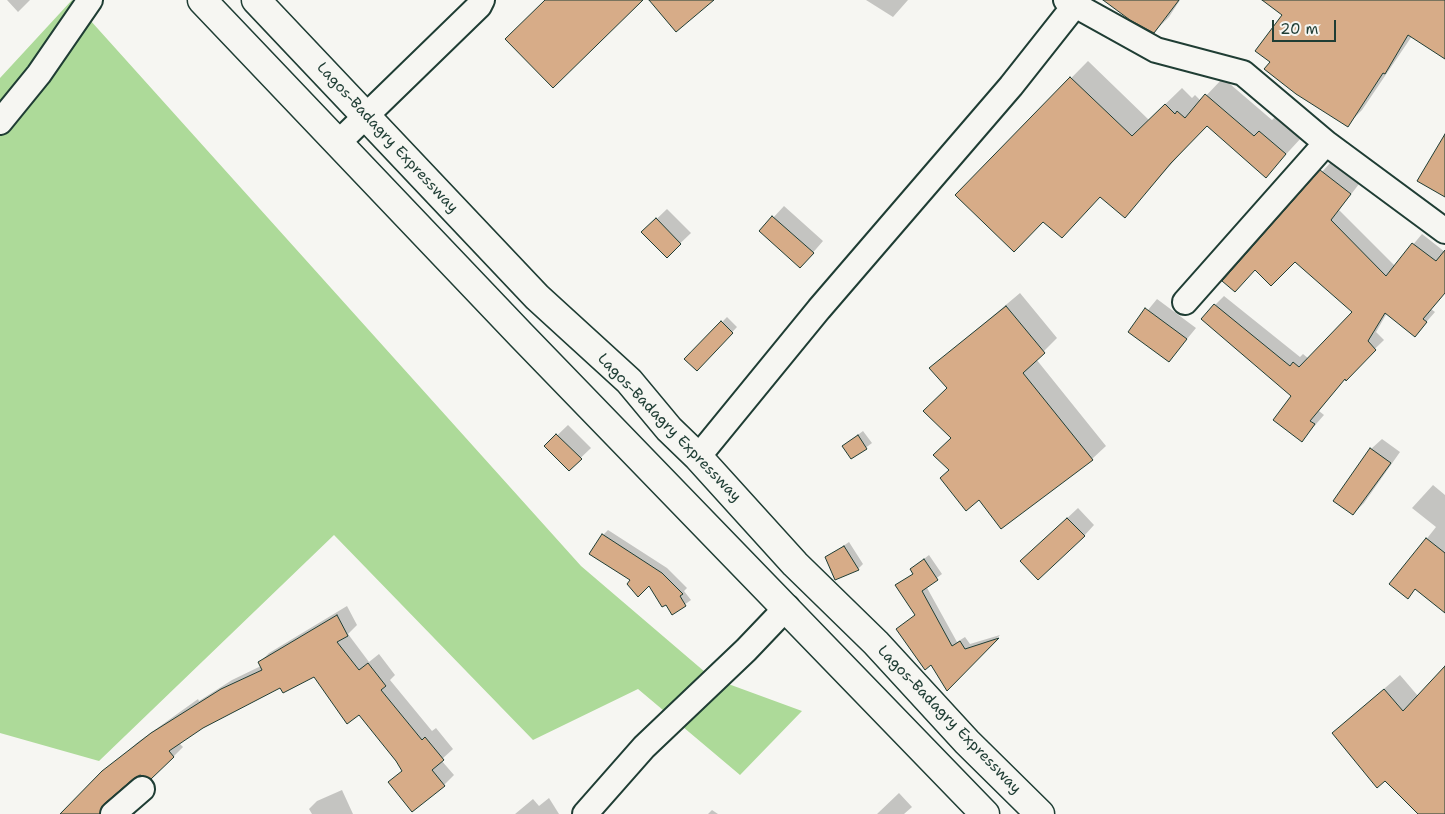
<!DOCTYPE html>
<style>
body{margin:0}
#map{position:relative;width:1445px;height:814px;overflow:hidden;background:#f6f6f2;font-family:"Shantell Sans",sans-serif}
canvas{display:block}
.scale{position:absolute;left:1272px;top:20px;width:64px;height:22px;box-sizing:border-box;border:2px solid #1f3d34;border-top:0;padding-left:6px;font-size:15px;line-height:18px;white-space:nowrap;color:#1f3d34;-webkit-text-stroke:4px #f6f6f2;paint-order:stroke}
</style>
<div id="map">
<canvas width="1445" height="814"></canvas>
<div class="scale">20 m</div>
</div>
<script>
const context = document.querySelector('canvas').getContext('2d');
context.lineJoin = 'round';
function fill(path, color) { context.fillStyle = color; context.fill(path, 'evenodd'); }
const toPath = rows => new Path2D(rows.map(r => 'M' + r).join(''));
function strokePath(path, color, width, dash) { context.strokeStyle = color; context.lineWidth = width; context.lineCap = dash ? 'butt' : 'round'; context.setLineDash(dash || []); context.stroke(path); }
function drawText(font, color, halo, rows, align = 'center') {
  context.font = font + ' "Shantell Sans",sans-serif'; context.lineWidth = 4; context.setLineDash([]); context.textBaseline = 'middle'; context.strokeStyle = halo; context.fillStyle = color; for (const [text, x, y, turn = 0] of rows) {
    context.save(); context.translate(x, y); context.rotate((+turn || 0) * Math.PI / 180); context.textAlign = isNaN(turn) ? turn : align; if (halo) context.strokeText(text, 0, 0); context.fillText(text, 0, 0); context.restore();
  }
}
fill(toPath([
 [72,0,581,566,712,678,802,711,740,775,638,689,533,740,334,535,99,761,0,733,0,78]
]), '#adda99');
fill(toPath([
 [7,0,30,0,18,12],
 [866,0,908,0,893,17],
 [1105,0,1180,0,1169,17,1154,32],
 [1264,0,1445,0,1445,57,1412,36,1362,110,1347,125,1272,62,1284,15],
 [1088,61,1149,120,1182,88,1192,98,1195,95,1201,101,1223,78,1272,120,1277,115,1302,137,1266,176,1207,124,1125,216,1100,196,1043,220,956,195],
 [1331,162,1359,184,1339,210,1395,266,1422,234,1445,252,1445,293,1431,309,1435,312,1415,335,1387,313,1376,332,1384,340,1345,378,1319,411,1324,415,1302,440,1293,396,1215,305,1224,296,1300,357,1303,354,1309,359,1354,312,1295,260,1256,269,1224,280],
 [784,206,823,241,810,256,761,231],
 [667,209,691,233,667,256,643,232],
 [1020,293,1057,338,1036,359,1106,446,1092,459,1001,528,979,499,941,478,950,469,952,438,948,388,931,368],
 [1157,299,1196,328,1169,361,1130,332],
 [727,317,737,327,697,370,686,359],
 [568,425,591,448,569,469,546,446],
 [863,431,872,443,852,458,843,446],
 [1382,439,1400,452,1364,503,1353,514,1371,449],
 [1433,485,1445,495,1445,606,1416,588,1408,597,1391,584,1436,527,1412,508],
 [1078,508,1094,525,1084,536,1032,551],
 [608,530,667,568,687,588,684,591,691,600,673,613,649,585,632,580,603,535],
 [849,542,863,564,858,569,826,558],
 [929,555,942,574,926,586,957,642,965,637,970,644,1000,635,948,689,916,614,897,585,914,573,916,565],
 [347,606,357,625,348,634,369,662,379,654,395,675,390,680,432,731,436,728,453,749,441,760,454,775,444,785,403,770,359,713,314,675,281,687,202,727,179,743,183,747,173,757,133,777,113,794,109,806,113,814,61,814,85,789,138,742,198,699,199,701,232,680,261,666,260,662,269,653],
 [1445,668,1445,814,1419,814,1385,779,1333,733,1400,675,1418,696],
 [342,790,353,814,312,814,309,809,317,801],
 [899,793,912,807,904,814,877,814],
 [549,798,559,814,515,814,533,799,539,806],
 [712,810,718,814,708,814]
]), '#0003');
const building = toPath([
 [545,0,643,0,553,88,505,39,545,0],
 [649,0,714,0,676,32,649,0],
 [1103,0,1179,0,1154,33,1130,20,1103,0],
 [1262,0,1445,0,1445,59,1408,35,1385,74,1383,73,1348,127,1296,94,1264,69,1270,62,1255,51,1282,15,1262,0],
 [1070,77,1132,136,1165,104,1175,114,1177,111,1185,118,1205,94,1254,136,1259,131,1286,154,1266,178,1207,126,1171,163,1125,218,1100,197,1062,238,1043,222,1014,252,955,195,1070,77],
 [1445,134,1445,197,1417,181,1445,134],
 [1320,170,1351,194,1331,220,1386,276,1412,243,1436,261,1445,250,1445,293,1423,319,1427,322,1415,337,1385,313,1368,341,1376,350,1346,381,1345,379,1310,421,1315,424,1302,442,1273,420,1291,396,1201,319,1214,304,1290,366,1293,362,1299,367,1352,312,1295,262,1271,286,1255,270,1235,292,1222,281,1320,170],
 [772,216,814,253,800,268,759,231,772,216],
 [656,218,681,244,667,258,641,232,656,218],
 [1006,306,1045,353,1023,373,1093,460,1001,529,979,500,966,511,940,478,949,470,933,455,951,438,923,411,947,388,929,368,1006,306],
 [1145,308,1187,339,1169,362,1128,332,1145,308],
 [721,321,733,333,697,371,684,359,721,321],
 [556,434,582,459,569,471,544,446,556,434],
 [858,435,867,449,851,459,842,446,858,435],
 [1370,448,1391,463,1353,515,1333,501,1370,448],
 [1067,518,1085,536,1038,580,1020,561,1067,518],
 [602,534,662,573,683,594,680,596,686,606,672,615,666,605,662,607,649,586,638,597,627,584,630,580,589,554,602,534],
 [1426,538,1445,553,1445,613,1415,589,1408,599,1389,584,1426,538],
 [844,546,859,570,835,580,825,557,844,546],
 [924,559,938,580,922,591,952,646,960,641,965,649,999,638,947,691,931,665,925,670,896,629,915,615,895,585,913,574,910,569,924,559],
 [337,615,348,636,337,642,359,670,368,663,386,686,381,690,422,740,425,737,444,760,432,770,445,786,412,812,388,782,402,771,396,761,359,715,347,724,314,677,283,693,280,688,203,728,169,751,174,757,151,779,140,775,133,779,104,804,100,814,60,814,102,771,151,733,221,689,262,670,258,662,337,615],
 [1445,666,1445,814,1418,814,1385,781,1377,788,1332,733,1384,689,1403,711,1445,666]
]);
fill(building, '#d7ac88');
strokePath(building, '#1f3d34', 1);
const minor = toPath([
 [1066,0,1156,50,1243,73,1326,143,1445,231],
 [0,122,39,74,90,0],
 [338,143,479,6,482,0],
 [1185,302,1326,143],
 [698,457,819,309,1011,86,1075,5],
 [113,814,142,789],
 [585,814,644,747,746,650,787,607]
]);
const trunk = toPath([
 [202,0,521,335,985,814],
 [256,0,537,297,629,381,669,429,698,457,795,564,876,643,967,742,1040,814]
]);
strokePath(minor, '#1f3d34', 28);
strokePath(trunk, '#1f3d34', 31);
strokePath(minor, '#f6f6f2', 24);
strokePath(trunk, '#f6f6f2', 28);
drawText('15px', '#1f3d34', '#f6f6f2', [
 ["Lagos-Badagry Expressway",387,138,47],
 ["Lagos-Badagry Expressway",669,428,46],
 ["Lagos-Badagry Expressway",949,720,46]
]);
</script>
